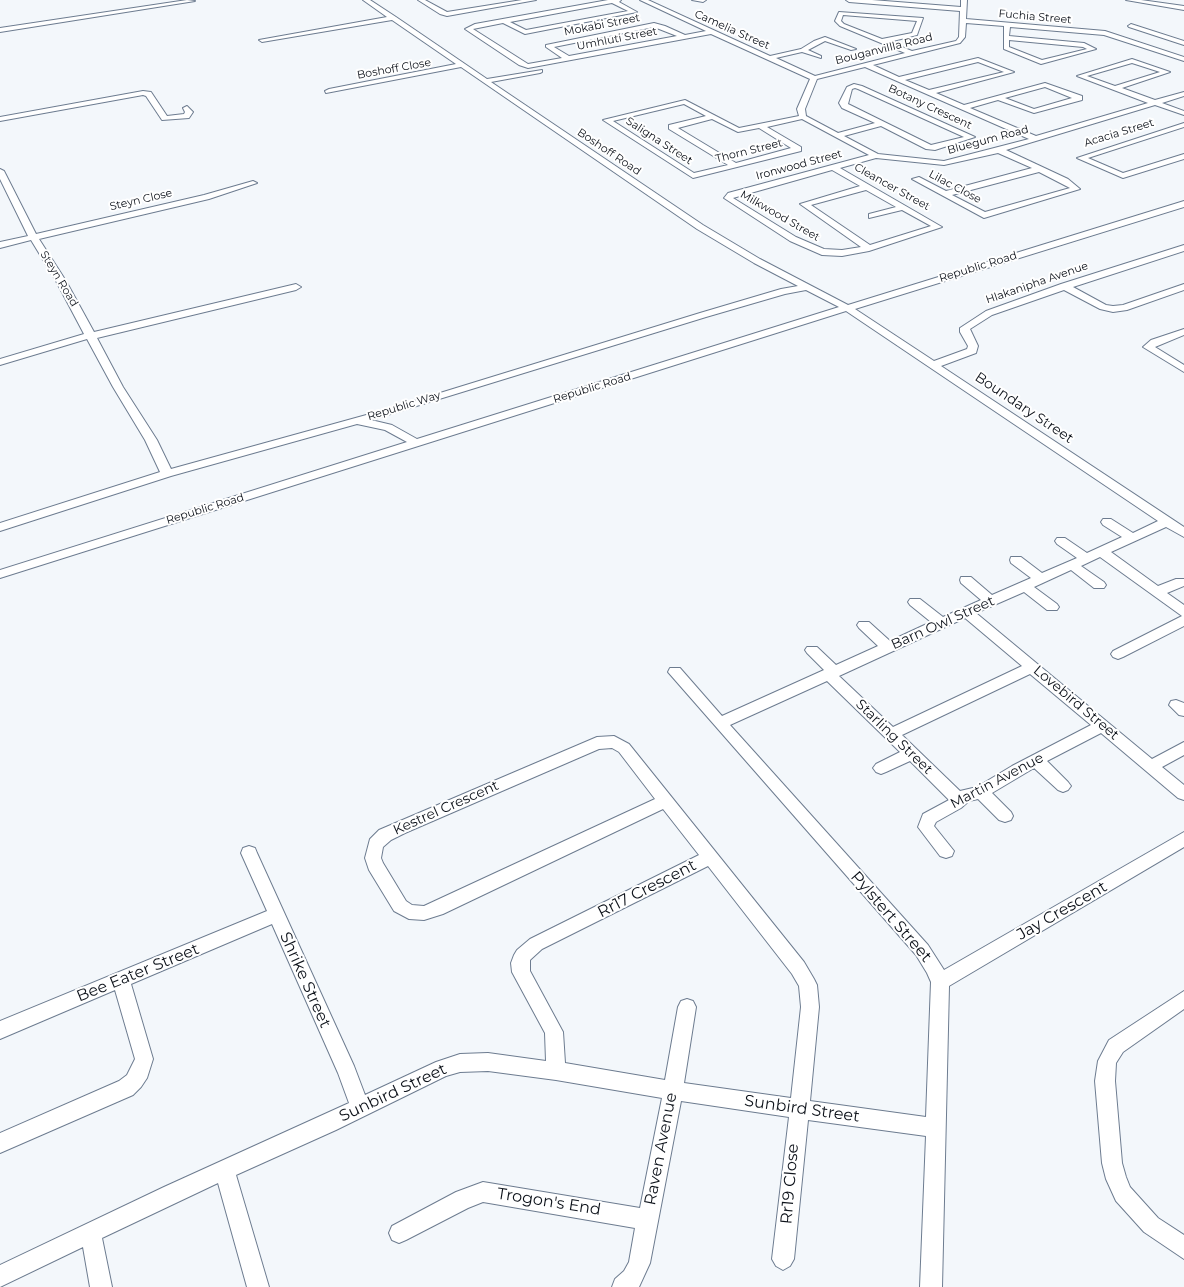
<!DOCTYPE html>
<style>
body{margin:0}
canvas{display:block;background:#f3f7fb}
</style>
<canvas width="1184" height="1287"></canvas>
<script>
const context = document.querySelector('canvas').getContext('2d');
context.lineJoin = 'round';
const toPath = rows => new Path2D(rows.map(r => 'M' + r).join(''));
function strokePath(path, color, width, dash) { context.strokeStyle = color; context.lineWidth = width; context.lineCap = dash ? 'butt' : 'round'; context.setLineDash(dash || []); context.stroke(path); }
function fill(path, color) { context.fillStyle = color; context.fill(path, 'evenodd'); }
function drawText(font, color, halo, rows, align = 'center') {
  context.font = font + ' Montserrat,sans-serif'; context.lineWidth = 4; context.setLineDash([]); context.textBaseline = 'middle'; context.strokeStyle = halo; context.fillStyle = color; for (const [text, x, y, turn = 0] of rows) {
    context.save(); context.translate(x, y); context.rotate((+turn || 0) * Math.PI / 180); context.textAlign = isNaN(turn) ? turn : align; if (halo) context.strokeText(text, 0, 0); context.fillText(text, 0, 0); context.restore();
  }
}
const minor = toPath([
 [187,0,195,1,0,32,0,28,187,0],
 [363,0,370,0,396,17,487,79,542,70,542,72,540,73,491,82,703,225,760,259,848,305,1184,201,1184,207,855,309,934,361,967,349,968,346,960,332,960,328,986,311,1061,284,1184,245,1184,251,1073,287,1106,305,1113,306,1123,305,1184,284,1184,290,1127,310,1113,312,1100,309,1064,290,992,315,970,329,978,346,976,353,941,366,1184,527,1184,537,1166,527,1111,552,1158,586,1176,579,1184,579,1184,586,1167,593,1184,605,1184,626,1123,657,1118,659,1113,657,1111,654,1113,651,1182,616,1100,557,1081,566,1104,582,1106,585,1104,588,1094,588,1071,570,1034,587,1057,604,1059,607,1057,610,1047,610,1024,592,976,613,1152,759,1184,742,1184,755,1162,767,1184,785,1184,800,1178,798,1101,733,1047,761,1068,782,1071,786,1068,790,1063,792,1058,790,1034,768,992,793,1011,812,1013,816,1011,820,1005,822,999,820,978,799,969,801,961,808,936,822,934,826,954,851,952,856,946,858,940,856,918,827,923,814,949,800,910,761,886,772,881,774,876,772,873,768,876,764,900,752,827,681,730,725,928,945,944,970,1184,832,1184,847,949,986,942,1287,920,1287,926,1136,808,1120,794,1259,790,1266,783,1270,776,1266,772,1259,789,1117,681,1101,650,1263,639,1287,612,1287,615,1279,624,1271,629,1262,635,1228,483,1202,468,1208,406,1240,399,1243,392,1240,389,1233,392,1226,456,1192,483,1182,640,1208,662,1098,556,1080,488,1071,460,1072,446,1076,336,1130,236,1175,269,1287,247,1287,218,1183,102,1238,112,1287,90,1287,83,1247,0,1287,0,1265,164,1187,349,1103,338,1073,272,924,131,984,153,1059,147,1078,141,1087,133,1095,0,1153,0,1133,119,1081,127,1075,135,1059,115,990,0,1039,0,1021,267,911,241,853,243,848,249,846,255,848,257,853,354,1066,365,1095,436,1062,460,1054,488,1053,546,1061,545,1033,512,972,511,963,514,955,517,950,530,939,699,855,663,809,443,914,424,920,409,919,394,911,369,870,365,858,370,839,379,830,597,737,614,736,629,744,804,962,814,979,817,985,819,1007,810,1101,926,1117,931,982,927,973,916,955,668,672,670,668,680,668,722,716,824,670,807,653,805,650,807,647,817,647,836,665,878,646,859,628,857,625,859,622,869,622,890,641,931,622,910,605,908,602,910,599,920,599,943,617,981,600,961,583,960,580,961,577,971,577,992,595,1031,578,1011,563,1010,560,1011,557,1021,557,1042,573,1077,558,1057,544,1055,541,1057,538,1065,538,1087,553,1122,537,1103,525,1101,522,1103,519,1111,519,1133,533,1158,521,846,311,0,578,0,570,407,442,385,430,357,424,171,476,0,531,0,523,160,472,145,440,113,387,87,339,0,365,0,359,84,334,56,281,31,240,0,248,0,242,28,236,0,179,0,169,4,171,36,234,204,195,253,181,257,183,209,199,39,239,66,281,94,332,296,284,301,287,296,290,97,338,123,387,157,440,171,469,388,409,700,313,781,289,798,286,754,263,697,229,461,67,326,93,325,91,329,89,456,64,392,20,262,42,259,40,387,17,363,0],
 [806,290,839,307,417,439,392,425,371,420,706,317,785,294,806,290],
 [965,618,1022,666,893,727,839,676,965,618],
 [1030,674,1091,725,1012,766,977,787,960,791,902,735,1030,674],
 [612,748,619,752,655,799,424,906,412,905,406,901,383,863,381,858,383,847,391,840,405,833,599,749,612,748],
 [708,866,792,974,799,986,801,1007,791,1098,684,1083,696,1007,693,1001,687,999,681,1001,678,1007,665,1080,565,1063,563,1032,530,971,530,960,542,949,708,866],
 [418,0,425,0,447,12,522,0,536,0,447,16,440,14,418,0],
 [608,0,621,0,619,2,637,12,525,34,503,23,473,29,528,64,562,58,546,47,546,45,654,23,665,26,685,35,706,31,640,0,648,0,770,56,801,49,814,41,825,37,856,49,851,50,825,41,808,50,821,56,821,58,802,52,776,58,815,76,905,53,840,26,835,21,839,12,923,18,917,35,889,42,912,51,956,41,959,37,960,11,849,2,846,0,872,0,961,7,961,0,967,0,966,19,1105,31,1184,57,1184,61,1104,35,1010,27,1009,36,1084,43,1096,49,1041,64,1004,49,1004,26,966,23,965,37,960,43,873,65,899,77,978,58,1014,72,936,93,964,105,1045,83,1082,96,1082,100,1034,113,998,100,970,108,1036,136,1148,103,1077,76,1132,59,1170,72,1122,88,1155,100,1184,92,1184,96,1162,103,1184,111,1184,115,1155,105,1006,150,1068,179,1080,189,984,218,912,179,919,177,946,191,1032,168,998,153,944,165,876,158,840,168,942,227,869,251,842,256,822,255,790,241,724,198,728,193,869,155,802,119,767,127,801,147,801,151,693,178,603,120,685,100,739,128,799,116,797,109,810,79,711,34,528,68,519,65,465,29,475,24,608,0],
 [612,3,628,11,526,30,510,22,612,3],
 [843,15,917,21,912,33,882,39,844,24,841,21,843,15],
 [654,27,677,36,569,56,554,47,654,27],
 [1009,40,1083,47,1087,49,1042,60,1009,47,1009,40],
 [978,62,1004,72,929,90,905,80,978,62],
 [1132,63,1160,72,1115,86,1087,76,1132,63],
 [865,67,1029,139,944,161,878,154,844,136,881,126,926,149,935,150,975,137,862,86,854,84,847,87,839,103,842,108,875,123,838,133,806,116,805,109,817,79,865,67],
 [1045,87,1072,98,1034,109,1005,98,1045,87],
 [855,88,858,89,964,137,931,145,848,104,852,89,855,88],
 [684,104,706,116,669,125,669,129,728,165,694,173,613,121,684,104],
 [712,119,738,132,759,128,791,148,736,163,678,128,712,119],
 [832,170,860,186,800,204,861,247,842,250,824,249,796,237,733,198,832,170],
 [1039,172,1070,188,985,212,952,195,1039,172],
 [866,190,896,207,869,214,869,218,902,210,931,226,870,245,811,205,866,190],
 [692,0,706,0,703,2,692,0],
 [1126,0,1141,0,1184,6,1184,10,1126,0],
 [1131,24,1184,41,1184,45,1129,27,1128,26,1131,24],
 [143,91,151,92,167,116,184,114,185,112,183,108,187,106,193,112,189,118,162,120,146,96,143,95,0,121,0,117,143,91],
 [1184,123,1184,127,1088,158,1123,173,1184,154,1184,159,1123,178,1077,158,1184,123],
 [1184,329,1184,335,1155,347,1184,365,1184,372,1143,347,1151,340,1184,329],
 [1176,700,1184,703,1184,716,1179,715,1169,705,1171,701,1176,700],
 [1184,991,1184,1009,1123,1052,1116,1063,1115,1081,1122,1163,1126,1177,1130,1187,1158,1218,1184,1235,1184,1259,1144,1232,1116,1201,1106,1179,1102,1163,1095,1081,1098,1061,1109,1040,1184,991]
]);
strokePath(minor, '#6d7c90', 2);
fill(minor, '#fff');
drawText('11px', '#0d121a', '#fff', [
 ["Fuchia Street",1035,17,5],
 ["Mokabi Street",602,25,-11],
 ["Camelia Street",732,30,24],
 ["Umhluti Street",617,39,-11],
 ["Bouganvillla Road",884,49,-14],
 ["Boshoff Close",394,69,-10],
 ["Botany Crescent",930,107,25],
 ["Acacia Street",1119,133,-17],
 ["Bluegum Road",988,140,-15],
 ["Saligna Street",659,141,33],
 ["Thorn Street",749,151,-14],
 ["Boshoff Road",609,152,34],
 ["Ironwood Street",799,165,-15],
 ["Cleancer Street",892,187,29],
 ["Lilac Close",955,187,28],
 ["Steyn Close",141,200,-13],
 ["Milkwood Street",780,216,30],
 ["Republic Road",978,267,-17],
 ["Steyn Road",59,279,59],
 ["Hlakanipha Avenue",1037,283,-19],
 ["Republic Road",592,388,-17],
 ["Republic Way",404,406,-17],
 ["Republic Road",205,509,-17]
]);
drawText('14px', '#0d121a', '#fff', [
 ["Boundary Street",1024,408,34],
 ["Barn Owl Street",943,623,-24],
 ["Lovebird Street",1076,703,40],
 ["Starling Street",894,737,44],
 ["Martin Avenue",997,781,-28],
 ["Kestrel Crescent",446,808,-24]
]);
drawText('16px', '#0d121a', '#fff', [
 ["Rr17 Crescent",647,889,-27],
 ["Jay Crescent",1062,911,-30],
 ["Pylstert Street",891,917,49],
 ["Bee Eater Street",138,973,-22],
 ["Shrike Street",305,980,66],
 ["Sunbird Street",393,1093,-25],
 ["Sunbird Street",802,1109,8],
 ["Raven Avenue",661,1149,-79],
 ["Rr19 Close",790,1184,-85],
 ["Trogon's End",549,1202,9]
]);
</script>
